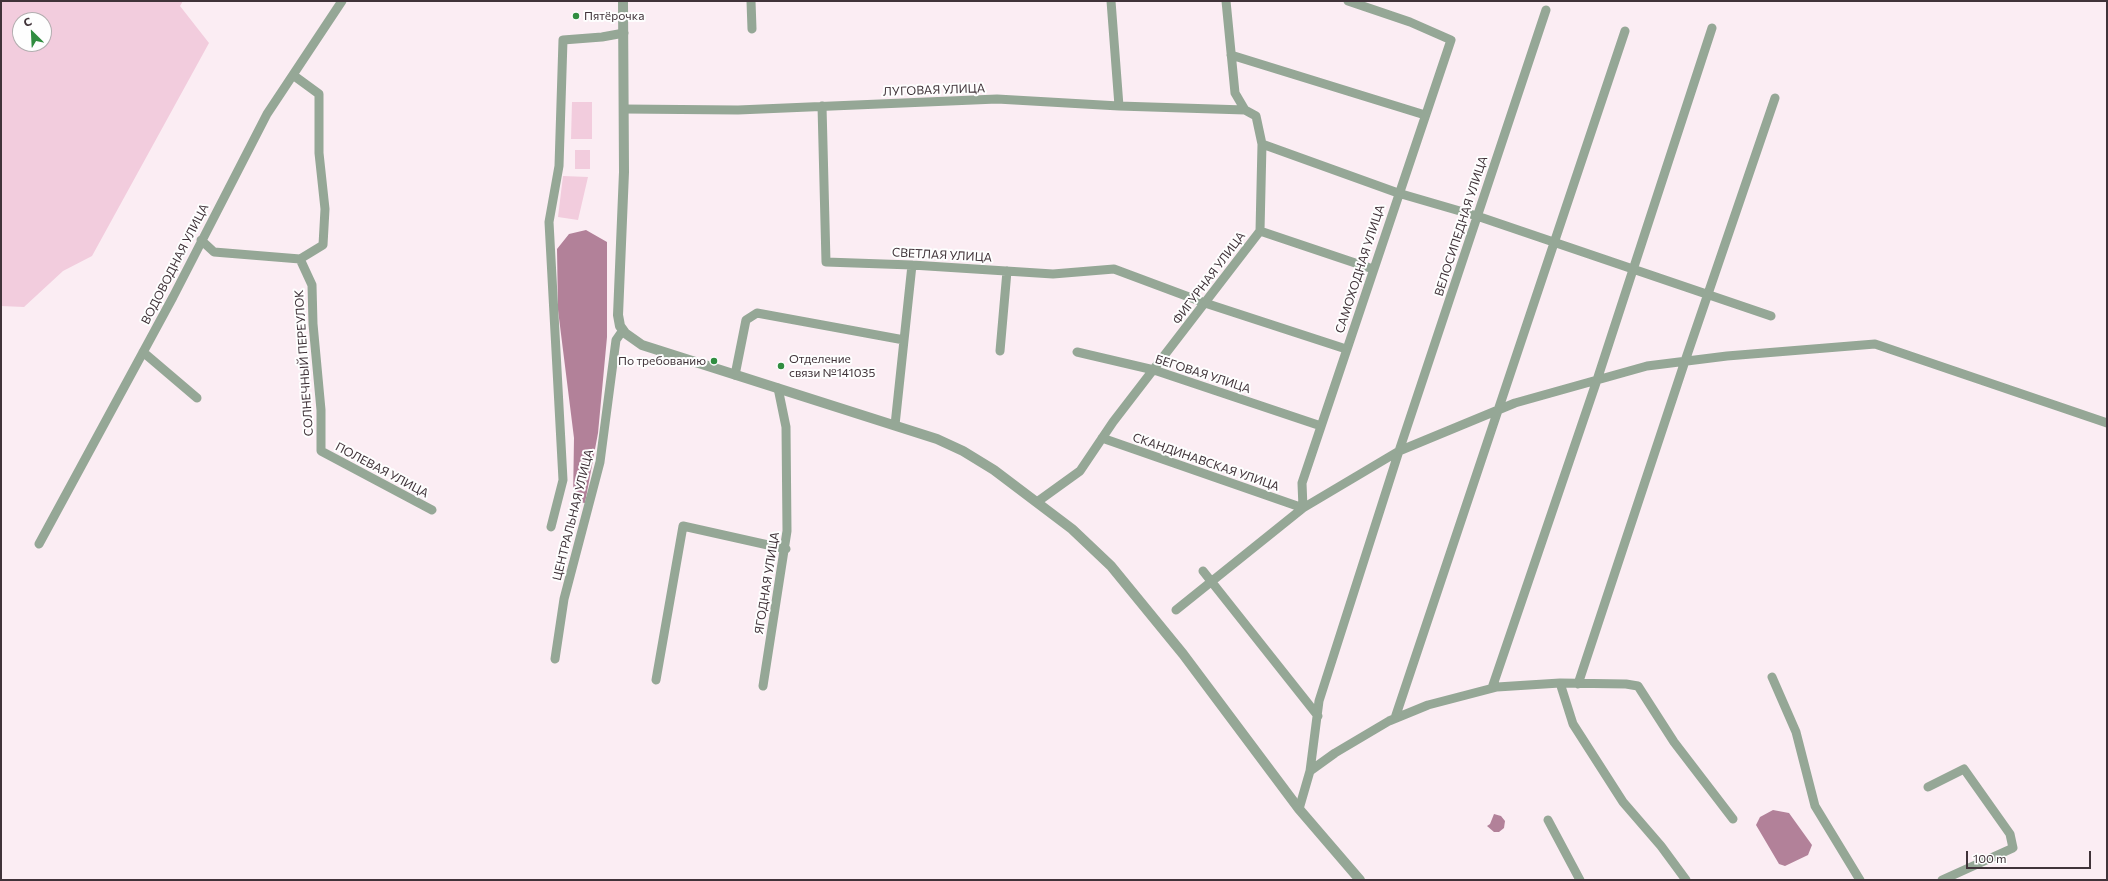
<!DOCTYPE html>
<meta charset="utf-8">
<style>
body{margin:0}
#map{position:relative;width:2108px;height:881px;overflow:hidden;background:#fbedf3;font-family:Commissioner,sans-serif}
canvas{display:block}
.frame{position:absolute;inset:0;border:2px solid #403339;pointer-events:none}
.north{position:absolute;left:12px;top:12px;width:40px;height:40px;box-sizing:border-box;background:#fefefe;border:1px solid #b2adaf;border-radius:50%;rotate:336deg;font-size:11px;font-weight:700;line-height:16px;text-align:center;color:#403339}
.north::after{content:'';display:block;margin:auto;width:14px;height:18px;background:#308d40;clip-path:polygon(50% 0,100% 100%,50% 72%,0 100%)}
.scale{position:absolute;left:1966px;top:851px;width:125px;height:18px;box-sizing:border-box;border:2px solid #403339;border-top:0;padding-left:5px;font-size:12px;line-height:14px;white-space:nowrap;color:#403339;-webkit-text-stroke:3px #fefefe;paint-order:stroke}
</style>
<div id="map">
<canvas width="2108" height="881"></canvas>
<div class="frame"></div>
<div class="north">С</div>
<div class="scale">100 m</div>
</div>
<script>
const context = document.querySelector('canvas').getContext('2d');
context.lineJoin = 'round';
function fill(path, color) { context.fillStyle = color; context.fill(path, 'evenodd'); }
const toPath = rows => new Path2D(rows.map(r => 'M' + r).join(''));
function strokePath(path, color, width, dash) { context.strokeStyle = color; context.lineWidth = width; context.lineCap = dash ? 'butt' : 'round'; context.setLineDash(dash || []); context.stroke(path); }
function drawText(font, color, halo, rows, align = 'center') {
  context.font = font + ' Commissioner,sans-serif'; context.lineWidth = 4; context.setLineDash([]); context.textBaseline = 'middle'; context.strokeStyle = halo; context.fillStyle = color; for (const [text, x, y, turn = 0] of rows) {
    context.save(); context.translate(x, y); context.rotate((+turn || 0) * Math.PI / 180); context.textAlign = isNaN(turn) ? turn : align; if (halo) context.strokeText(text, 0, 0); context.fillText(text, 0, 0); context.restore();
  }
}
fill(toPath([
 [1,1,183,1,180,6,209,43,92,256,63,271,24,307,1,306],
 [20,20,44,20,44,44,20,44],
 [572,102,592,102,592,139,571,139],
 [575,150,590,150,590,169,575,169],
 [563,176,588,177,578,220,558,217]
]), '#f2ccdd');
fill(toPath([
 [586,230,607,242,607,337,598,433,585,503,573,501,574,438,558,310,557,249,569,234],
 [1773,810,1789,813,1812,845,1808,855,1785,866,1779,864,1756,825,1760,817],
 [1494,814,1501,816,1505,821,1504,828,1499,832,1494,832,1487,826,1490,824]
]), '#b28199');
strokePath(toPath([
 [751,1,752,29],
 [1111,1,1119,106],
 [1231,55,1425,115],
 [293,75,319,94,319,153,325,209,323,245,300,259],
 [822,106,826,262,912,265,1053,274,1114,269,1205,303,1346,349],
 [624,109,738,110,997,99,1119,106,1245,110],
 [1262,144,1398,193,1477,216,1771,316],
 [1260,231,1373,269],
 [201,240,214,252,300,259,312,285,313,324,321,410,321,451,432,510],
 [1000,351,1007,271],
 [143,352,197,398],
 [1077,352,1154,370,1321,426],
 [735,375,746,320,757,313,904,340],
 [895,425,912,265],
 [1102,438,1303,508,1302,483,1451,40,1410,22,1348,1],
 [1037,502,1080,471,1113,422,1260,231,1262,144,1256,116,1245,110,1235,93,1226,1],
 [551,527,563,480,549,222,559,166,563,40,602,37,624,33],
 [39,544,173,297,267,114,342,1],
 [1203,571,1318,716],
 [1176,610,1303,508,1399,451,1515,403,1647,366,1727,356,1875,344,2107,423],
 [555,659,564,599,600,462,616,340,623,330],
 [1772,677,1796,732,1815,806,1860,880],
 [656,680,683,526,786,549],
 [1560,683,1573,724,1623,802,1661,846,1686,880],
 [1578,684,1685,361,1775,98],
 [763,686,787,531,786,427,778,388],
 [1492,688,1597,380,1712,28],
 [1395,718,1625,31],
 [1310,771,1335,753,1389,721,1428,705,1497,687,1560,683,1626,684,1638,686,1674,742,1733,819],
 [1928,787,1964,769,2010,834,2013,848,1942,880],
 [1299,809,1310,771,1319,701,1399,451,1546,10],
 [1548,820,1580,880]
]), '#95a796', 9);
strokePath(toPath([
 [623,1,624,172,618,315,620,326,625,333,642,345,937,439,963,451,994,470,1072,529,1111,566,1183,654,1299,809,1360,880]
]), '#95a796', 10);
for (const [x, y, r, color] of [
 [576,16,4,"#308d40"],
 [714,361,4,"#308d40"],
 [781,366,4,"#308d40"]
]) { const dot = new Path2D(); dot.arc(x, y, r, 0, 2 * Math.PI); context.fillStyle = color; context.fill(dot); strokePath(dot, '#fefefe', 1.5); }
drawText('12px', '#403339', '#fefefe', [
 ["Пятёрочка",584,16],
 ["Отделение",789,359],
 ["связи №141035",789,373],
 ["По требованию",706,361,"right"]
], 'left');
drawText('12px', '#403339', '#fefefe', [
 ["ЛУГОВАЯ УЛИЦА",934,90,-2],
 ["ВЕЛОСИПЕДНАЯ УЛИЦА",1461,226,-72],
 ["СВЕТЛАЯ УЛИЦА",942,255,3],
 ["ВОДОВОДНАЯ УЛИЦА",175,264,-63],
 ["САМОХОДНАЯ УЛИЦА",1360,269,-72],
 ["ФИГУРНАЯ УЛИЦА",1209,278,-53],
 ["СОЛНЕЧНЫЙ ПЕРЕУЛОК",304,363,-94],
 ["БЕГОВАЯ УЛИЦА",1203,374,18],
 ["СКАНДИНАВСКАЯ УЛИЦА",1206,462,19],
 ["ПОЛЕВАЯ УЛИЦА",382,470,28],
 ["ЦЕНТРАЛЬНАЯ УЛИЦА",573,515,-76],
 ["ЯГОДНАЯ УЛИЦА",767,583,-81]
]);
</script>
